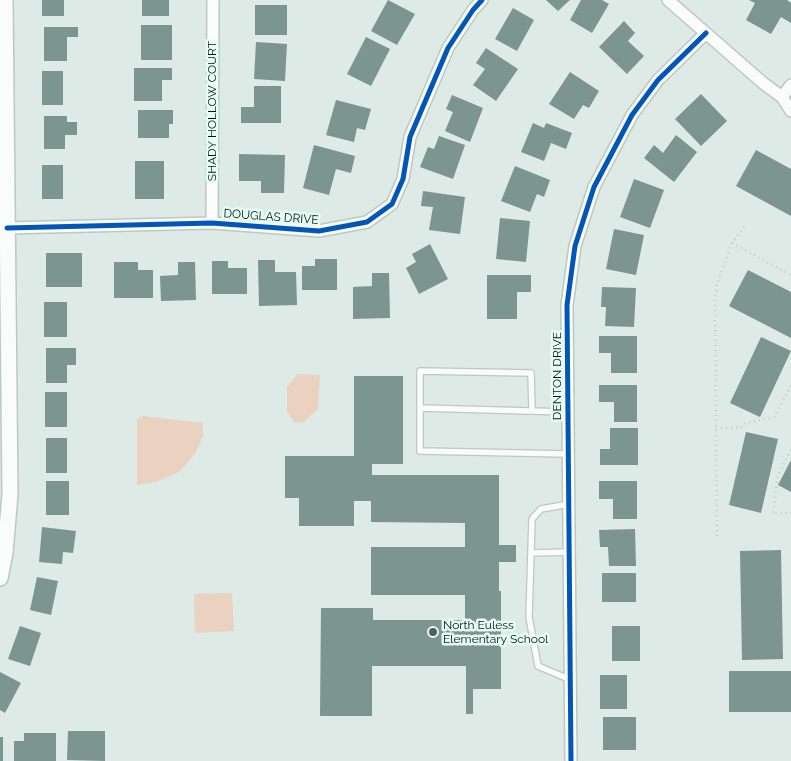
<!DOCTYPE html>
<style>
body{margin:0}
canvas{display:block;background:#ddeae6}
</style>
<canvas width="791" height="761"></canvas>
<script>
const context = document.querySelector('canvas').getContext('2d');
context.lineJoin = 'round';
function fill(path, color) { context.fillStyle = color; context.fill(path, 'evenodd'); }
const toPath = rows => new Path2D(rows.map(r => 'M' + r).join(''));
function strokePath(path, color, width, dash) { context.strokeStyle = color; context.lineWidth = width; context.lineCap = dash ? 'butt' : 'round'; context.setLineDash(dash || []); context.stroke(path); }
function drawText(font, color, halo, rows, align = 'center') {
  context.font = font + ' Raleway,sans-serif'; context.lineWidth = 5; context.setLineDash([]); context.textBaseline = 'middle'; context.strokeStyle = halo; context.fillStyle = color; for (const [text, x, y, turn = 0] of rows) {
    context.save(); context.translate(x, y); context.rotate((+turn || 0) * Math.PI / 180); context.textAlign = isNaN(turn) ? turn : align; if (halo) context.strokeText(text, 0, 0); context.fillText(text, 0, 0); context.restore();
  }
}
fill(toPath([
 [297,374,320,375,318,409,304,422,295,423,287,412,287,387],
 [143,416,151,417,203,423,203,437,195,454,179,472,156,482,137,485,137,419],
 [232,593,234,631,195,633,194,594]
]), '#ebd2c0');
fill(toPath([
 [42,0,64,0,64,16,42,16],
 [142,0,169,0,169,16,142,16],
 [388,0,415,14,397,45,371,31],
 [546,0,570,0,558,11],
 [581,0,602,0,609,4,592,33,570,20],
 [749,0,787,0,791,3,791,23,781,17,771,34,746,20,755,3],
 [255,5,287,5,287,35,255,35],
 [513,8,534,20,517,51,495,39],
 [624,21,635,33,628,41,644,56,627,74,599,47],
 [141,25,172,25,172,60,141,60],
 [44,27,78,27,78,37,67,37,67,61,44,61],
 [366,37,390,49,371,86,347,74],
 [256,42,287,44,285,81,254,79],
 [486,48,518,69,496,101,473,85,485,69,476,63],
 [134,68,172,68,172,80,162,80,162,101,134,101],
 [42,71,63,71,63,105,42,105],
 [570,72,599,91,589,108,583,105,574,119,549,104],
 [254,86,281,86,281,123,241,123,241,107,254,107],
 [701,94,727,121,701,146,675,119],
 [452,95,483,108,470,142,445,131,453,112,446,109],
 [336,100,371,109,365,130,357,128,354,142,326,135],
 [138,110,173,110,173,124,169,124,169,138,138,138],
 [44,116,67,116,67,122,77,122,77,135,65,135,65,149,44,149],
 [533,123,544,128,546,123,572,133,566,149,551,143,544,161,521,152],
 [676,135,697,152,674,182,644,158,654,145,663,153],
 [439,136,465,145,453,179,420,167,428,147,434,149],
 [314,145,355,156,351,173,336,169,329,195,303,188],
 [756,150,791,169,791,216,736,186],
 [239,154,285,155,284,193,261,193,261,181,239,181],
 [135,161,164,161,164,199,135,199],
 [42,165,63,165,63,199,42,199],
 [515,166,550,180,544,197,537,194,530,212,501,201],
 [634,179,664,190,650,228,620,217],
 [423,191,465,197,460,234,429,230,433,207,421,206],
 [500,218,530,221,526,262,496,259],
 [614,229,644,235,636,275,606,269],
 [430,244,448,279,419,294,406,268,416,262,412,254],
 [46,253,82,253,82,287,46,287],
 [315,259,337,259,337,290,302,290,302,266,315,266],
 [258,260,275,260,275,272,296,272,297,305,259,306],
 [212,261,228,261,228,268,247,268,247,294,212,294],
 [114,262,138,262,138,270,153,270,153,298,114,298],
 [178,262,195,262,196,300,161,301,160,276,178,275],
 [748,270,791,292,791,338,729,306],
 [372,273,389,273,390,318,353,319,353,287,372,286],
 [487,275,531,275,531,292,517,292,517,319,487,319],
 [602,287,636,288,634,327,605,326,606,307,601,307],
 [44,302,67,302,67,337,44,337],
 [599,336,637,336,637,373,611,373,611,353,599,353],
 [761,337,791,351,760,417,730,403],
 [46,348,76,348,76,365,67,365,67,383,46,383],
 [354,376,403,376,403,464,372,464,372,475,499,475,499,545,516,545,516,562,499,562,499,591,501,591,501,689,473,689,473,714,466,714,466,666,372,666,372,716,320,716,321,608,373,608,373,620,465,620,465,595,371,595,371,547,465,547,465,523,371,522,371,501,354,501,354,526,299,526,299,498,285,498,285,456,354,456],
 [599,385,637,385,637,422,614,422,614,402,599,402],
 [45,392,67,392,67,427,45,427],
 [610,428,638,428,638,465,600,465,600,449,610,449],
 [746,432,778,439,761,513,729,505],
 [46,438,67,438,67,473,46,473],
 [791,460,791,492,778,485],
 [46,481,69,481,69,515,46,515],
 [599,481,637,481,637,519,613,519,613,499,599,499],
 [42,527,76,531,73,553,63,552,62,564,39,562],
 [635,529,636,566,609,566,608,547,600,547,599,530],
 [781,550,783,659,742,660,740,551],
 [602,573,636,573,636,602,602,602],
 [37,577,58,581,51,615,30,610],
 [20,626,41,633,30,666,8,659],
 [612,626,640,626,640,661,612,661],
 [729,671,791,671,791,712,729,712],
 [0,672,21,683,5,713,0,710],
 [600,675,627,675,627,709,600,709],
 [603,717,636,717,636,750,603,750],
 [68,731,105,731,105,761,67,760],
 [24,733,56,733,56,761,14,761,14,741,24,741],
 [0,737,3,737,3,761,0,761]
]), '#7d958f');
const service = toPath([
 [420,408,420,371,531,373,532,411],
 [567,412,420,408,420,451,568,454],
 [569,504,541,509,532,519,529,617,538,666,571,680],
 [531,553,569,552]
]);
const minor = toPath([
 [668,0,763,83,782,97,791,111],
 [782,97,791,85],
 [212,223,213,0],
 [7,228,212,223,319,231,367,222,392,204,403,179,410,137,448,48,473,10,482,0],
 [571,761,567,305,575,246,594,187,632,115,658,80,706,33]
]);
const tertiary = toPath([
 [0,578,5,553,10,494,5,0]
]);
strokePath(service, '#bdc7c4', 8);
strokePath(minor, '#bdc7c4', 14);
strokePath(tertiary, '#bdc7c4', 18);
strokePath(toPath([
 [732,243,791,275],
 [716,428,740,428,746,423,774,417,791,386],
 [791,450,778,475,773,514,791,513],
 [717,536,715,301,717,284,732,243,744,227]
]), '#c6cac9', 2.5, [1, 4]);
strokePath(service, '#fafcfb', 5.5);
strokePath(minor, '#fafcfb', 11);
strokePath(tertiary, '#fafcfb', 15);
strokePath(toPath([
 [7,228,212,223,319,231,367,222,392,204,403,179,410,137,448,48,473,10,482,0],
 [571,761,567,305,575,246,594,187,632,115,658,80,706,33]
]), '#0057b8', 5);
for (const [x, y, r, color] of [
 [433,632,5,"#555f5c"]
]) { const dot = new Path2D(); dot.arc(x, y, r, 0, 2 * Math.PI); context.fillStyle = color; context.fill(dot); strokePath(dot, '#e5fdf5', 2); }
drawText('12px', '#0c1412', '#e5fdf5', [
 ["SHADY HOLLOW COURT",212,111,-90],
 ["DOUGLAS DRIVE",271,217,4],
 ["DENTON DRIVE",557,376,-90]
]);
drawText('12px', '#0c1412', '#e5fdf5', [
 ["North Euless",443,625],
 ["Elementary School",443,639]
], 'left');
</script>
